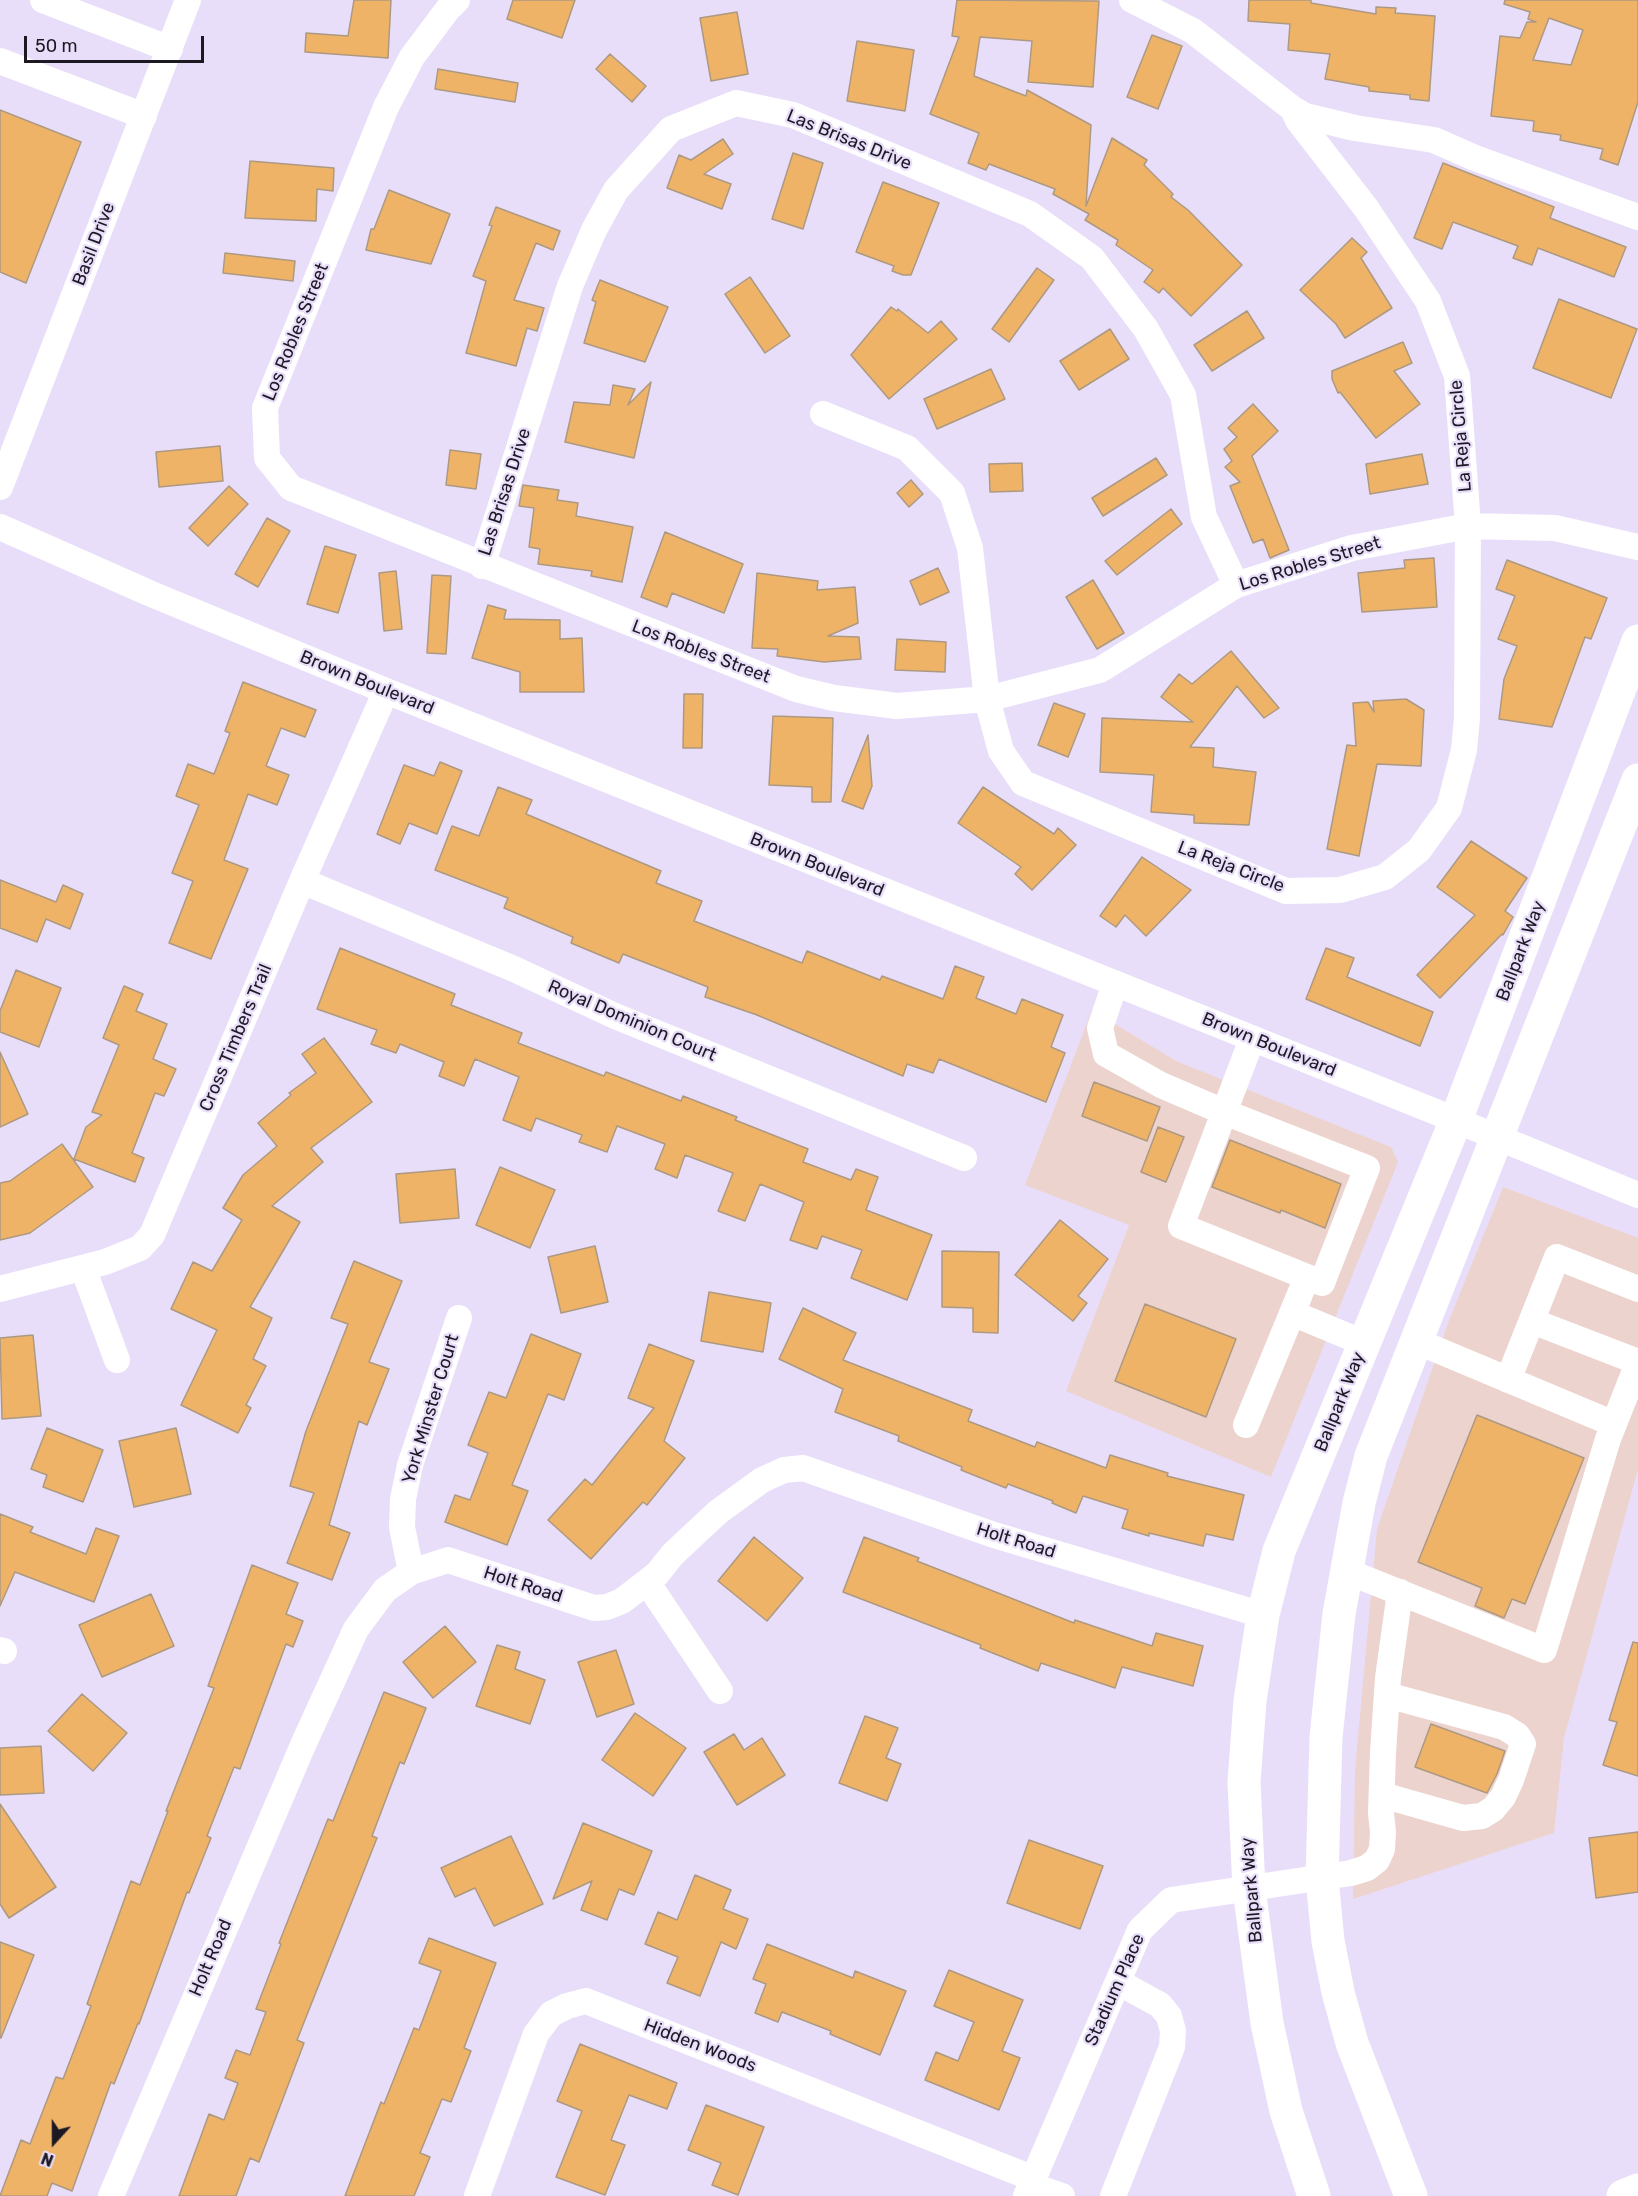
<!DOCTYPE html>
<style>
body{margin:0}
#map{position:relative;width:1638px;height:2196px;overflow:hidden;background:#e9defa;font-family:Rubik,sans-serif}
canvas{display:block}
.north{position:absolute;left:24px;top:2112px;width:60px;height:60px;-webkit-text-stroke:4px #e9defa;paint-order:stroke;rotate:201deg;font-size:16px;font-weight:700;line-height:24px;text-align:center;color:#1d1923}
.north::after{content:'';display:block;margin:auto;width:21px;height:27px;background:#1d1923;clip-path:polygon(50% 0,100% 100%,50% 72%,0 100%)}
.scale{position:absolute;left:24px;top:36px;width:180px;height:27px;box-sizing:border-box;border:3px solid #1d1923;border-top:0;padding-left:8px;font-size:18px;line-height:21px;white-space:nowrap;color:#1d1923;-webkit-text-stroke:4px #e9defa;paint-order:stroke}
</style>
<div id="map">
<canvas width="1638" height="2196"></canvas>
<div class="north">N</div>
<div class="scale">50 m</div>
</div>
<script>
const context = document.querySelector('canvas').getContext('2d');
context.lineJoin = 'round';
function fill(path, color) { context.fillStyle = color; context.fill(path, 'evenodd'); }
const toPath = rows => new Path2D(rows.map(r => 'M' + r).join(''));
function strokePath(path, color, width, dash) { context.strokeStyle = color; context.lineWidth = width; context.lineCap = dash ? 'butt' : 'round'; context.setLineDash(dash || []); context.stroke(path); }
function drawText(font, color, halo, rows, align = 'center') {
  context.font = font + ' Rubik,sans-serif'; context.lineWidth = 4.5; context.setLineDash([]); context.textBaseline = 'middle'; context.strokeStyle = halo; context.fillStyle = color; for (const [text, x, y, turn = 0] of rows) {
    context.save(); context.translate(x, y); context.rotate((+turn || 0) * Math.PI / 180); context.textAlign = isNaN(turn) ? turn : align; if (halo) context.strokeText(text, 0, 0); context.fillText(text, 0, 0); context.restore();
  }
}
fill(toPath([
 [1092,1010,1176,1061,1391,1147,1398,1162,1271,1477,1066,1391,1129,1225,1025,1185],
 [1503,1187,1638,1238,1638,1469,1564,1738,1554,1833,1353,1899,1355,1770,1377,1529,1448,1323]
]), '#edd3cd');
const building = toPath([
 [354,0,391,0,388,58,305,52,306,33,348,36,354,0],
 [513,0,575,0,562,38,507,19,513,0],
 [957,0,1099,1,1093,87,1028,82,1032,41,980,37,974,76,1026,96,1027,90,1091,125,1086,206,1112,138,1147,160,1144,165,1173,194,1171,197,1188,210,1242,265,1191,316,1163,288,1159,293,1144,282,1153,270,1116,245,1118,240,1085,220,1089,214,1053,194,1055,189,989,164,986,170,968,163,979,133,930,114,959,37,952,36,957,0],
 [1249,0,1311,0,1311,3,1376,14,1376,7,1396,8,1395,13,1435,16,1429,101,1410,99,1410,95,1369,91,1369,87,1325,79,1330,54,1288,50,1290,24,1248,21,1249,0],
 [1505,0,1638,0,1638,102,1618,165,1600,159,1603,149,1560,140,1561,135,1533,131,1534,121,1491,116,1500,36,1520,38,1527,22,1536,22,1528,19,1530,12,1504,4,1505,0],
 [1549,18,1583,30,1571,65,1533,60,1549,18],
 [737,12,748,74,711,81,700,18,737,12],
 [1152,35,1182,46,1158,109,1127,97,1152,35],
 [857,41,914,50,905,111,847,101,857,41],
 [610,54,646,86,632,102,596,69,610,54],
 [438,69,518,83,515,102,435,89,438,69],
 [0,110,81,142,26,283,0,272,0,110],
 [723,139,733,154,704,174,731,184,722,209,667,188,679,155,691,160,723,139],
 [793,153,823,163,803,229,772,219,793,153],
 [250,161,334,168,333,191,317,189,316,221,245,218,250,161],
 [1443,163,1554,207,1550,218,1626,247,1614,277,1538,248,1532,265,1513,258,1518,246,1453,222,1442,249,1414,238,1443,163],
 [883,182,939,203,911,275,903,275,892,271,894,266,856,252,883,182],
 [389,190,450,214,431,264,366,250,371,229,374,229,389,190],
 [496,207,560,231,553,250,536,243,514,300,544,308,537,331,527,328,516,366,466,353,486,281,473,276,492,226,489,225,496,207],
 [1352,238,1367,252,1361,258,1392,308,1345,338,1336,324,1300,290,1352,238],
 [225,253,295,261,293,281,223,273,225,253],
 [1037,268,1054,280,1009,342,992,329,1037,268],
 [750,277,790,336,765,353,725,294,750,277],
 [600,280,668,307,645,362,584,343,596,302,592,300,600,280],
 [1559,299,1637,329,1611,398,1533,368,1559,299],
 [891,307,897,311,898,309,928,333,941,321,957,339,889,399,851,355,891,307],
 [1247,311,1264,338,1212,371,1194,345,1247,311],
 [1110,329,1129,359,1079,390,1060,361,1110,329],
 [1403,342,1412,363,1394,371,1420,404,1376,438,1340,392,1338,393,1332,379,1332,371,1403,342],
 [991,369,1005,399,937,429,924,399,991,369],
 [651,382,634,458,565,442,574,402,610,405,613,385,635,389,628,405,651,382],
 [1253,404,1278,431,1252,456,1289,550,1270,558,1263,539,1253,543,1230,486,1240,482,1225,467,1232,461,1224,449,1237,437,1228,428,1253,404],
 [220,446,223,481,159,487,156,452,220,446],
 [450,450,481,454,476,489,446,485,450,450],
 [1422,454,1428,484,1370,494,1366,464,1422,454],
 [1156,458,1167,475,1103,516,1092,498,1156,458],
 [1022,463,1023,491,990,492,989,464,1022,463],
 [911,480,923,494,909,507,897,493,911,480],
 [523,485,559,490,557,500,578,503,576,516,633,527,622,582,591,576,592,571,538,564,540,549,529,547,534,508,519,506,523,485],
 [229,486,248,504,208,546,189,528,229,486],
 [1171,509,1182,524,1117,575,1105,561,1171,509],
 [267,518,290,531,258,587,235,574,267,518],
 [665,532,743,564,724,613,672,593,667,607,641,597,665,532],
 [325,546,356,555,338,613,307,604,325,546],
 [1434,558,1437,607,1362,612,1358,573,1405,568,1404,560,1434,558],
 [1507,560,1607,598,1591,639,1585,637,1552,727,1499,719,1504,679,1517,646,1498,639,1515,596,1496,589,1507,560],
 [938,568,949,592,920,605,910,581,938,568],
 [396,571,402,629,384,631,379,573,396,571],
 [757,573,818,581,817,590,855,587,858,623,828,636,859,637,861,659,824,662,777,656,778,649,752,648,757,573],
 [432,575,451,576,446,654,427,653,432,575],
 [1093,580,1124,633,1097,649,1066,597,1093,580],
 [488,605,506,610,504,619,560,620,560,639,582,638,584,692,520,692,520,672,472,658,488,605],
 [897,639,946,642,945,672,895,670,897,639],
 [1231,651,1279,708,1264,718,1237,686,1190,747,1214,748,1213,767,1256,772,1249,825,1194,823,1194,815,1151,812,1154,775,1100,772,1102,718,1193,722,1161,697,1179,674,1192,684,1231,651],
 [243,682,316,710,305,737,281,728,266,766,289,775,277,805,248,794,224,860,248,869,211,959,169,943,193,881,172,873,199,805,176,796,188,764,214,774,230,733,225,731,243,682],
 [684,694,703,694,702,748,683,748,684,694],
 [1406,699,1424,710,1421,766,1377,764,1359,856,1327,849,1347,745,1356,746,1353,703,1368,702,1374,712,1373,701,1406,699],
 [1054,703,1085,714,1068,757,1038,745,1054,703],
 [773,716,833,718,831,802,812,802,812,787,769,785,773,716],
 [868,735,872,786,863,809,842,801,868,735],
 [440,762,462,771,437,834,409,823,400,844,377,834,404,765,434,776,440,762],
 [498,787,532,800,526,814,661,871,656,883,702,901,694,921,802,963,807,951,880,980,882,976,943,999,955,966,984,977,976,998,1016,1014,1022,999,1063,1015,1051,1047,1065,1053,1046,1102,939,1059,933,1073,907,1064,903,1076,757,1015,705,997,708,987,623,954,619,963,571,943,573,937,504,908,508,898,435,870,452,826,479,836,498,787],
 [983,787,1054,834,1058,828,1076,845,1032,890,1015,874,1021,867,958,823,983,787],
 [1471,841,1527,878,1505,911,1513,917,1503,935,1502,934,1440,998,1417,975,1475,915,1437,887,1471,841],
 [1142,857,1191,890,1146,936,1125,915,1116,927,1100,916,1142,857],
 [0,880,56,902,63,885,83,894,70,929,46,919,37,942,0,928,0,880],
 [340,948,455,994,451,1005,522,1033,518,1043,604,1076,606,1072,681,1101,683,1096,737,1117,735,1120,808,1149,803,1162,851,1180,856,1169,878,1177,866,1210,932,1235,907,1300,851,1278,862,1250,822,1236,817,1249,790,1240,804,1202,760,1184,745,1221,718,1211,733,1173,685,1155,677,1178,655,1169,665,1144,617,1126,607,1152,579,1142,582,1135,536,1118,531,1131,503,1120,519,1077,475,1059,464,1086,439,1076,444,1062,400,1044,396,1053,371,1044,377,1030,317,1009,340,948],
 [1326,948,1354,958,1347,977,1433,1012,1420,1046,1306,999,1326,948],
 [16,970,61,988,39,1047,0,1032,0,1011,16,970],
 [124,986,143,994,136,1011,167,1024,153,1059,176,1069,164,1096,155,1093,132,1153,144,1158,135,1182,74,1159,86,1127,102,1115,92,1112,119,1045,103,1038,124,986],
 [324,1038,372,1102,311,1148,323,1162,272,1206,300,1222,250,1307,272,1318,253,1359,266,1366,246,1405,251,1408,238,1433,181,1405,217,1330,171,1309,193,1262,212,1271,242,1220,223,1208,243,1175,277,1146,258,1123,291,1095,289,1093,316,1073,302,1054,324,1038],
 [0,1052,28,1114,0,1127,0,1052],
 [1094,1082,1160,1107,1147,1141,1082,1116,1094,1082],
 [1158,1127,1184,1137,1166,1182,1141,1172,1158,1127],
 [1230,1140,1341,1184,1325,1228,1281,1210,1280,1213,1212,1187,1230,1140],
 [62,1144,93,1187,30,1233,0,1240,0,1183,10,1181,62,1144],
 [500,1167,555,1190,530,1248,476,1225,500,1167],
 [455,1169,459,1218,400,1223,396,1174,455,1169],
 [1060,1220,1108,1259,1078,1296,1087,1303,1073,1321,1015,1275,1060,1220],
 [595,1246,608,1302,561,1313,548,1257,595,1246],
 [942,1251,999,1252,998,1333,973,1332,973,1308,942,1307,942,1251],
 [354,1261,402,1281,369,1362,389,1369,367,1425,359,1421,329,1525,350,1533,332,1580,287,1563,314,1493,290,1486,306,1431,348,1324,331,1318,354,1261],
 [709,1292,771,1303,763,1352,701,1341,709,1292],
 [1145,1304,1236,1339,1206,1417,1115,1381,1145,1304],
 [803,1308,856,1333,843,1360,972,1410,968,1421,1035,1447,1037,1442,1106,1468,1110,1455,1168,1473,1167,1476,1244,1495,1233,1540,1206,1534,1203,1546,1149,1533,1149,1536,1122,1528,1128,1510,1083,1496,1076,1513,1052,1503,1053,1501,1008,1484,1006,1488,961,1470,962,1467,898,1441,899,1436,835,1412,843,1389,779,1359,803,1308],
 [531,1334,581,1354,564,1400,548,1394,512,1485,528,1491,507,1545,445,1522,455,1495,470,1500,488,1453,468,1445,489,1392,506,1398,531,1334],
 [33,1335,41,1416,2,1419,0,1338,33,1335],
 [649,1344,694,1361,664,1441,685,1458,647,1505,643,1502,591,1559,548,1520,585,1479,592,1485,654,1408,628,1398,649,1344],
 [1477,1415,1584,1458,1525,1604,1512,1599,1504,1618,1475,1606,1482,1588,1418,1562,1477,1415],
 [47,1428,103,1450,83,1502,43,1487,47,1475,31,1469,47,1428],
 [176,1428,191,1494,134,1507,119,1441,176,1428],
 [0,1514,33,1527,30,1532,86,1554,96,1528,119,1536,94,1602,15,1572,0,1606,0,1514],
 [754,1537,803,1578,767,1621,718,1581,754,1537],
 [864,1537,919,1558,917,1561,1074,1623,1075,1620,1152,1646,1156,1633,1203,1646,1193,1686,1122,1667,1115,1688,1041,1663,1038,1671,980,1648,981,1645,843,1592,864,1537],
 [252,1565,298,1583,286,1614,303,1621,293,1647,286,1644,240,1769,234,1767,207,1836,211,1838,189,1893,187,1892,139,2024,138,2023,114,2084,111,2082,72,2191,52,2183,47,2196,0,2196,21,2140,30,2144,56,2077,63,2079,91,2006,87,2004,131,1881,140,1885,168,1811,166,1811,214,1688,208,1686,252,1565],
 [151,1594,174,1646,102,1677,79,1625,151,1594],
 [445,1626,476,1662,433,1698,403,1662,445,1626],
 [1633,1642,1638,1643,1638,1776,1603,1765,1617,1722,1609,1720,1633,1642],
 [497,1645,520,1652,515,1669,545,1680,530,1724,476,1706,497,1645],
 [616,1650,634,1704,597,1717,578,1662,616,1650],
 [384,1692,426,1708,404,1764,400,1762,372,1836,377,1838,297,2040,304,2043,259,2162,250,2158,236,2196,179,2196,209,2114,224,2120,238,2083,225,2078,236,2050,250,2055,266,2012,256,2009,281,1944,279,1943,328,1819,333,1821,384,1692],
 [82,1694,127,1733,93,1771,48,1731,82,1694],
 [635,1713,686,1748,653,1796,602,1760,635,1713],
 [865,1716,898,1728,886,1758,901,1764,887,1801,839,1783,865,1716],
 [1431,1724,1505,1751,1497,1774,1487,1793,1415,1767,1431,1724],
 [734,1734,744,1750,762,1738,785,1775,737,1805,704,1752,734,1734],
 [41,1746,44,1793,0,1795,0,1748,41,1746],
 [0,1804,56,1887,9,1918,0,1904,0,1804],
 [583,1823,652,1851,634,1895,619,1889,607,1920,581,1910,592,1881,553,1899,583,1823],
 [1638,1832,1638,1892,1596,1898,1589,1838,1638,1832],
 [511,1836,543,1904,494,1926,475,1888,455,1897,441,1868,511,1836],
 [1029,1840,1103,1866,1080,1929,1007,1903,1029,1840],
 [695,1875,731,1890,723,1909,748,1919,736,1949,721,1942,700,1996,667,1983,678,1957,645,1944,658,1912,677,1920,695,1875],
 [429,1938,496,1963,464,2048,471,2051,451,2102,442,2099,420,2153,430,2157,414,2196,345,2196,381,2102,384,2104,414,2028,419,2030,441,1971,419,1963,429,1938],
 [0,1942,34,1955,1,2038,0,2038,0,1942],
 [767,1944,853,1978,855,1971,906,1991,880,2055,830,2034,831,2031,782,2012,778,2022,755,2013,766,1984,753,1979,767,1944],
 [949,1970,1023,2000,1002,2051,1020,2058,999,2110,925,2080,936,2052,958,2061,974,2022,934,2006,949,1970],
 [580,2044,677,2083,667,2109,629,2095,611,2140,625,2145,605,2195,556,2177,582,2111,557,2101,580,2044],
 [706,2105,764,2127,738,2195,712,2185,721,2163,688,2150,706,2105]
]);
fill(building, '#efb368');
strokePath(building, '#ad9982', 1.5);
strokePath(toPath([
 [43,0,170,49],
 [457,0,448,9,412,57,386,107,265,408,267,458,291,488,796,689,834,698,897,706,987,699,1100,670,1236,585,1352,548,1468,526,1555,528,1638,547],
 [1132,0,1193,31,1293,109,1305,116,1355,128,1434,140,1475,158,1638,217],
 [0,61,144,116],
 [823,414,907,448,952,493,970,548,987,699,1001,751,1023,783,1286,891,1340,890,1385,877,1419,850,1449,808,1464,750,1467,718,1468,526,1457,376,1428,301,1366,208,1298,120,1293,109],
 [0,487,188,0],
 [0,527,149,593,386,691,1426,1108,1638,1195],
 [482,566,570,286,594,230,616,190,671,129,736,103,793,115,1030,214,1092,258,1146,329,1183,395,1204,517,1236,585],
 [302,881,514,969,615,1016,964,1158],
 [1115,984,1100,1028,1106,1054,1161,1085,1224,1112,1367,1168,1322,1283,1307,1277],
 [83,1268,117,1360],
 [0,1289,105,1262,140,1248,152,1235,302,881,386,691],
 [1292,1313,1364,1343],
 [1532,1321,1638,1362],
 [1416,1341,1614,1424],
 [1508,1380,1557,1257,1638,1289],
 [1246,1425,1307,1277,1181,1226,1252,1039],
 [1346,1571,1544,1650,1608,1439,1638,1363],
 [411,1572,402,1527,403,1499,410,1465,459,1318],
 [647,1582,720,1691],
 [0,1650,4,1651],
 [1382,1795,1463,1818,1482,1816,1493,1809,1503,1797,1511,1780,1523,1744,1517,1735,1504,1727,1387,1695],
 [1030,2185,1062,2196],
 [111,2196,303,1745,356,1629,385,1590,411,1572,448,1560,594,1608,607,1607,622,1601,657,1574,673,1554,718,1512,762,1480,784,1470,803,1468,994,1535,1263,1615],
 [477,2196,536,2034,551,2014,567,2006,586,2001,1032,2178],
 [1026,2196,1140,1930,1171,1900,1351,1873,1367,1868,1377,1860,1382,1849,1383,1832,1381,1813,1383,1752,1388,1678,1400,1592],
 [1113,2196,1172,2047,1173,2031,1169,2016,1160,2005,1118,1982]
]), '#fff', 26);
strokePath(toPath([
 [1314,2196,1286,2111,1267,2023,1249,1889,1244,1782,1250,1701,1263,1615,1279,1551,1456,1120,1638,641],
 [1411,2196,1352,2043,1338,1992,1328,1941,1322,1878,1326,1737,1339,1614,1359,1503,1371,1456,1638,780],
 [1623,2196,1638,2190]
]), '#fff', 33);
drawText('18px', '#1d1923', '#e9defa', [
 ["Las Brisas Drive",849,140,22],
 ["Basil Drive",94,244,-69],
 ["Los Robles Street",296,332,-68],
 ["La Reja Circle",1461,436,-95],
 ["Las Brisas Drive",505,492,-72],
 ["Los Robles Street",1310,564,-17],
 ["Los Robles Street",701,652,21],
 ["Brown Boulevard",367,683,22],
 ["Brown Boulevard",817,865,22],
 ["La Reja Circle",1231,867,21],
 ["Ballpark Way",1521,951,-69],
 ["Royal Dominion Court",632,1021,23],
 ["Cross Timbers Trail",236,1038,-67],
 ["Brown Boulevard",1269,1045,22],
 ["Ballpark Way",1340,1402,-68],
 ["York Minster Court",431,1409,-73],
 ["Holt Road",1016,1541,17],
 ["Holt Road",523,1585,18],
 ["Ballpark Way",1252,1890,-95],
 ["Holt Road",211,1958,-67],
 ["Stadium Place",1115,1990,-66],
 ["Hidden Woods",700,2046,21]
]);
</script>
